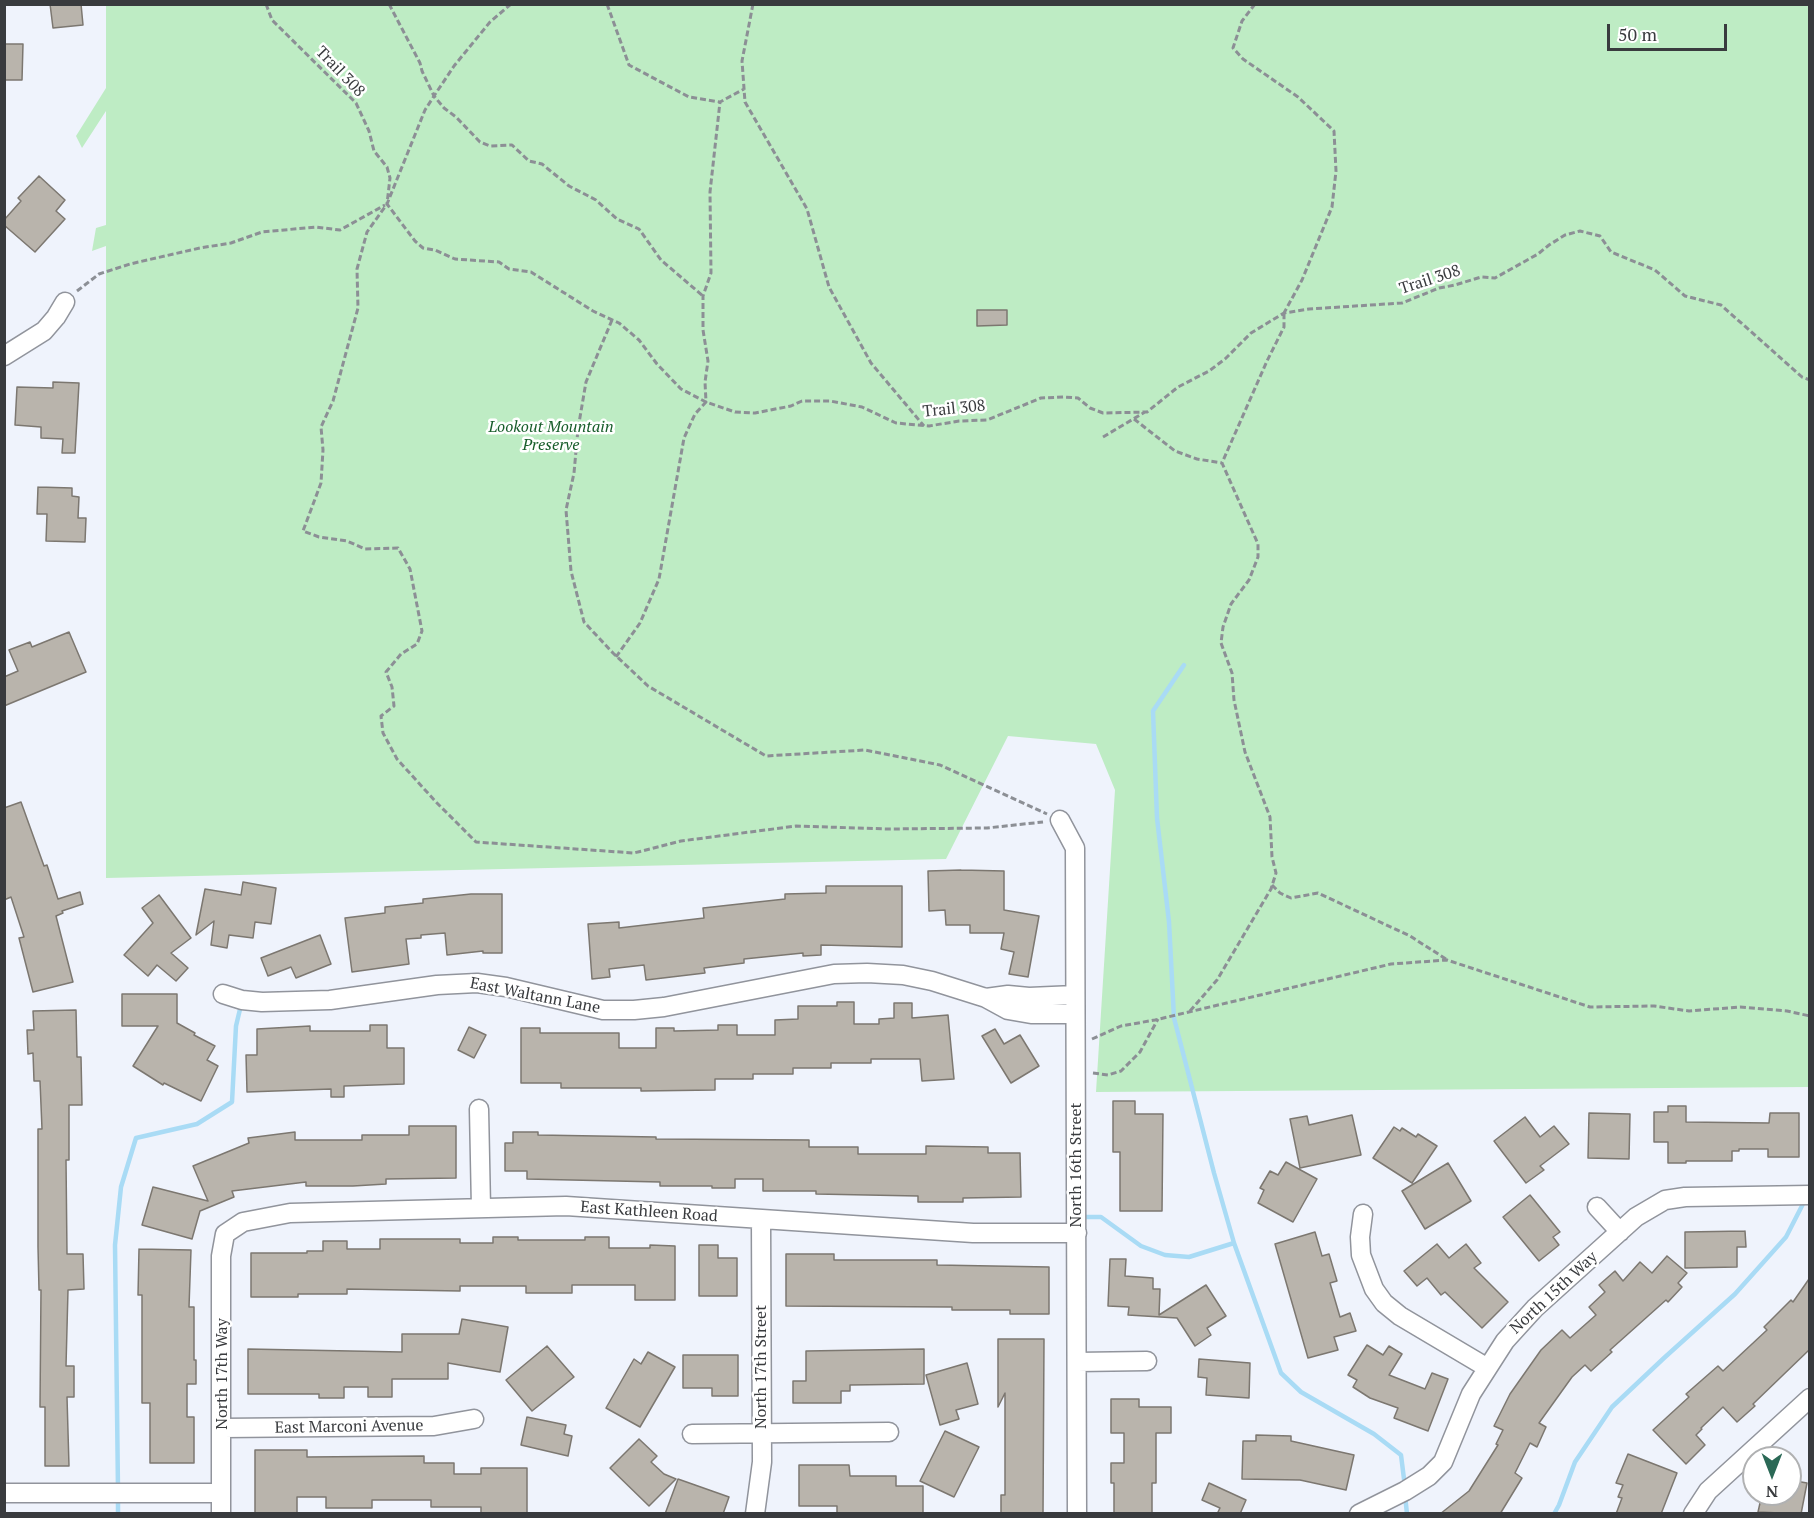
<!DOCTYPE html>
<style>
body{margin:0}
#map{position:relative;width:1814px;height:1518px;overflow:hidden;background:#eff3fc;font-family:"PT Serif",serif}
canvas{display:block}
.frame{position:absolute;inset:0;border:6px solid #393b3e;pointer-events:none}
.north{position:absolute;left:1742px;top:1446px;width:60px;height:60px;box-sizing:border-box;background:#fff;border:2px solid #b0b1b2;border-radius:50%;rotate:180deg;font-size:16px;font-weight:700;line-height:24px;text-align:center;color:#393b3e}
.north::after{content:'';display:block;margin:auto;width:21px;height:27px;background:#2b6956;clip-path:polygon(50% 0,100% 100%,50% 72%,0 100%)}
.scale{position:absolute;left:1607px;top:24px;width:120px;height:27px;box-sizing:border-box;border:3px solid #393b3e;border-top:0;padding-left:8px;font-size:18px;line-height:21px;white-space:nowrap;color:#393b3e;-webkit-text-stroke:4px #fff;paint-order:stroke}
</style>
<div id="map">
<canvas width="1814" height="1518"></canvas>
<div class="frame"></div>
<div class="north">N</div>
<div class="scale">50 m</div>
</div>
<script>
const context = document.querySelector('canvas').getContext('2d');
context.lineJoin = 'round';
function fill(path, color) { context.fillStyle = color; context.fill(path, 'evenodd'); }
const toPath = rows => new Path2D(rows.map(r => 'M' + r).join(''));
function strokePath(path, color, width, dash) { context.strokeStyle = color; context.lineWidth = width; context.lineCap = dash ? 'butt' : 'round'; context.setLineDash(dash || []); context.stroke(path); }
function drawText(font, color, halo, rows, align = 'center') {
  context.font = font + ' "PT Serif",serif'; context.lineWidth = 5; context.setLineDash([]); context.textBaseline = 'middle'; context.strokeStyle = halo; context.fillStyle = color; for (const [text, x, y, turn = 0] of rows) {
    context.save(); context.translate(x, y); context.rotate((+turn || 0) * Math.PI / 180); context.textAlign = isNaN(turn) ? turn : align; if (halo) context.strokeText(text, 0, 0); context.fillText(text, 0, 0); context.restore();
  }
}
fill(toPath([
 [106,5,1809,5,1809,1087,1096,1092,1115,790,1096,744,1008,736,946,859,106,878,106,246,92,251,96,228,106,225,106,111,82,148,76,136,106,88]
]), '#beecc4');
strokePath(toPath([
 [1184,665,1153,711,1157,818,1169,922,1174,1018,1214,1173,1234,1243,1281,1373,1301,1392,1374,1434,1401,1455,1405,1487],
 [1079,1217,1101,1217,1141,1246,1165,1255,1189,1257,1234,1243],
 [118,1490,115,1245,121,1187,136,1138,197,1124,232,1102,236,1026,241,1005],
 [1405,1495,1407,1514],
 [118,1514,118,1498],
 [1554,1514,1559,1505,1575,1462,1612,1407,1664,1358,1735,1294,1786,1237,1805,1200]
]), '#a9dbf5', 4.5);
const building = toPath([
 [50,4,81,4,83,25,53,28,50,4],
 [4,44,23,44,22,80,4,80,4,44],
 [39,176,65,200,56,211,65,219,35,252,4,225,4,220,21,201,18,198,39,176],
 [977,310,1007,310,1007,325,977,326,977,310],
 [53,382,79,383,75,453,62,453,63,439,41,438,41,427,15,425,17,387,53,388,53,382],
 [38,487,72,488,72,496,79,497,78,518,86,518,85,542,46,541,47,514,37,514,38,487],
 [69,632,86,672,4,706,4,677,18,671,9,650,30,642,32,647,69,632],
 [21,802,44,866,47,865,58,899,80,892,83,904,62,911,63,913,56,916,73,982,33,992,19,938,24,937,11,897,4,900,4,808,21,802],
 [961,870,1004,871,1004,910,1039,916,1028,977,1009,974,1014,952,1001,949,1004,933,970,933,970,925,946,925,945,910,929,911,928,871,961,870],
 [243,882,276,888,271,924,255,922,253,938,229,935,227,948,211,945,214,921,196,935,205,889,241,895,243,882],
 [826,886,902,886,902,947,821,945,821,955,803,956,803,953,744,959,744,963,704,968,705,973,646,980,644,965,609,969,610,977,592,979,588,924,619,922,619,928,704,918,703,908,785,899,785,894,826,893,826,886],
 [471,894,502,894,502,953,483,953,483,951,447,955,445,933,421,935,421,938,406,939,409,964,352,972,345,918,385,913,385,907,423,903,423,899,471,894],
 [159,895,191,938,171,953,188,968,176,981,157,965,148,976,124,955,153,923,142,908,159,895],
 [320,935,331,964,296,978,291,967,268,976,261,958,320,935],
 [122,994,177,994,177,1023,195,1033,194,1035,215,1046,207,1060,218,1066,201,1101,164,1083,163,1085,133,1066,158,1026,122,1026,122,994],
 [837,1002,854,1002,854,1024,879,1024,879,1019,894,1018,894,1003,912,1003,912,1018,948,1015,954,1079,922,1081,920,1059,871,1059,871,1063,831,1063,831,1068,793,1068,793,1074,753,1074,753,1079,715,1079,715,1090,641,1091,641,1088,561,1088,561,1083,521,1083,521,1028,540,1028,540,1033,619,1033,619,1048,656,1048,656,1028,674,1028,674,1031,718,1030,718,1025,737,1025,737,1035,775,1035,775,1020,798,1019,798,1006,837,1006,837,1002],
 [76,1010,77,1057,81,1057,82,1105,69,1105,69,1160,66,1160,67,1254,83,1254,84,1289,68,1290,66,1366,74,1366,74,1397,67,1397,69,1466,45,1466,45,1407,40,1407,41,1290,39,1290,38,1247,38,1129,42,1129,40,1081,34,1081,33,1053,28,1054,27,1030,34,1030,33,1011,76,1010],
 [370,1025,387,1025,387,1048,404,1048,404,1084,344,1086,344,1097,331,1097,331,1089,247,1092,246,1055,257,1055,257,1029,310,1026,310,1031,370,1031,370,1025],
 [469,1027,486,1035,474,1058,458,1050,469,1027],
 [995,1029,1004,1044,1020,1035,1039,1066,1011,1083,982,1036,995,1029],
 [1113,1101,1135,1101,1135,1114,1163,1114,1162,1211,1120,1211,1120,1152,1113,1152,1113,1101],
 [1668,1106,1686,1106,1686,1122,1769,1123,1770,1113,1799,1113,1799,1157,1768,1157,1768,1149,1739,1149,1739,1151,1732,1151,1732,1161,1686,1161,1686,1163,1668,1163,1668,1142,1654,1142,1654,1112,1668,1112,1668,1106],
 [1589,1113,1630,1114,1629,1159,1588,1158,1589,1113],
 [1352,1115,1361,1155,1300,1168,1290,1119,1307,1116,1309,1125,1352,1115],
 [1525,1117,1540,1137,1554,1126,1569,1144,1540,1166,1544,1170,1526,1183,1494,1141,1525,1117],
 [409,1126,456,1126,456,1178,386,1179,386,1184,353,1186,306,1186,306,1182,232,1191,234,1197,200,1211,192,1239,142,1225,153,1187,208,1201,193,1166,249,1143,248,1138,295,1132,295,1140,362,1140,362,1135,409,1135,409,1126],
 [1394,1127,1400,1131,1402,1128,1416,1137,1418,1134,1437,1146,1412,1183,1373,1158,1394,1127],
 [513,1132,538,1132,538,1135,656,1137,656,1139,809,1140,809,1147,858,1147,858,1154,926,1154,926,1146,988,1147,988,1153,1020,1153,1021,1197,963,1198,963,1202,918,1202,918,1196,816,1194,816,1191,763,1191,763,1179,735,1179,735,1188,712,1188,712,1186,660,1186,660,1182,527,1179,527,1171,505,1171,505,1143,513,1143,513,1132],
 [1286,1162,1317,1179,1293,1222,1258,1203,1264,1190,1260,1188,1270,1171,1278,1175,1286,1162],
 [1448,1163,1471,1201,1425,1229,1402,1191,1448,1163],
 [1530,1195,1560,1232,1553,1237,1559,1245,1539,1261,1503,1217,1530,1195],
 [1745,1231,1746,1247,1737,1247,1737,1267,1685,1268,1685,1232,1745,1231],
 [1315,1232,1322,1256,1329,1254,1337,1281,1330,1283,1340,1317,1350,1313,1356,1331,1334,1337,1338,1350,1308,1358,1275,1244,1315,1232],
 [493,1237,518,1237,518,1240,585,1240,585,1237,609,1237,609,1248,650,1248,650,1245,675,1246,675,1300,635,1300,635,1285,572,1285,572,1293,526,1293,526,1286,460,1286,460,1291,347,1289,347,1294,298,1294,298,1297,251,1297,251,1253,307,1253,307,1251,323,1251,323,1241,347,1241,347,1249,380,1249,380,1239,460,1239,460,1243,493,1243,493,1237],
 [1437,1244,1449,1258,1466,1244,1481,1263,1474,1268,1508,1302,1482,1328,1445,1292,1441,1295,1427,1278,1417,1286,1404,1271,1437,1244],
 [699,1245,718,1245,718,1258,737,1258,737,1296,699,1296,699,1245],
 [139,1249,191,1250,189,1307,194,1307,194,1360,196,1360,196,1384,187,1384,187,1417,194,1417,194,1463,150,1463,150,1403,142,1403,142,1295,138,1295,139,1249],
 [786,1254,834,1254,834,1260,937,1260,937,1265,1049,1267,1049,1314,1010,1314,1010,1310,952,1310,952,1307,786,1306,786,1254],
 [1667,1256,1687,1273,1678,1283,1682,1287,1668,1302,1666,1300,1610,1350,1612,1352,1591,1371,1585,1365,1572,1377,1539,1423,1546,1427,1537,1447,1530,1443,1515,1473,1522,1478,1500,1514,1440,1514,1469,1491,1498,1445,1496,1444,1503,1430,1494,1426,1510,1394,1541,1350,1562,1330,1570,1338,1596,1315,1589,1307,1605,1292,1599,1285,1615,1271,1623,1281,1640,1262,1652,1273,1667,1256],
 [1110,1259,1126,1259,1125,1276,1153,1278,1153,1289,1160,1289,1159,1315,1206,1285,1226,1316,1207,1328,1211,1335,1195,1346,1177,1318,1128,1315,1129,1307,1108,1306,1110,1259],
 [1809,1279,1809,1350,1753,1404,1755,1406,1737,1422,1723,1407,1701,1428,1702,1429,1696,1435,1705,1445,1686,1464,1653,1430,1689,1397,1686,1394,1718,1366,1723,1371,1767,1330,1764,1327,1791,1300,1793,1302,1809,1279],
 [462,1319,508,1327,500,1372,448,1363,448,1379,392,1379,392,1397,368,1397,368,1387,344,1387,344,1398,319,1398,319,1394,248,1394,248,1349,402,1352,402,1334,459,1334,462,1319],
 [998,1339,1044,1339,1043,1514,1001,1514,1001,1495,1005,1495,1005,1393,998,1407,998,1339],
 [1367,1345,1383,1355,1389,1346,1402,1354,1389,1375,1425,1389,1432,1373,1448,1379,1428,1431,1394,1418,1398,1408,1370,1398,1353,1387,1357,1380,1348,1375,1367,1345],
 [547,1346,574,1377,532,1411,506,1380,547,1346],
 [924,1349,924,1384,850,1385,850,1391,841,1391,841,1403,793,1403,793,1381,806,1381,806,1351,924,1349],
 [648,1352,675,1367,640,1427,606,1408,634,1359,641,1364,648,1352],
 [683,1355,738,1355,738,1396,712,1396,712,1388,683,1388,683,1355],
 [1199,1359,1250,1363,1249,1398,1206,1395,1207,1378,1198,1377,1199,1359],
 [967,1363,978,1404,956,1410,959,1419,940,1425,926,1375,967,1363],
 [1111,1399,1139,1399,1139,1407,1171,1407,1171,1433,1156,1433,1156,1483,1152,1483,1152,1514,1114,1514,1114,1483,1111,1483,1111,1463,1124,1463,1124,1433,1111,1433,1111,1399],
 [527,1417,566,1425,564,1434,572,1436,568,1456,521,1445,527,1417],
 [945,1431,979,1447,954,1497,920,1481,945,1431],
 [1256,1435,1291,1436,1291,1441,1354,1455,1346,1490,1300,1480,1242,1479,1243,1441,1256,1441,1256,1435],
 [639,1439,657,1456,651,1462,664,1474,676,1479,649,1506,610,1468,639,1439],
 [255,1450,307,1450,307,1457,424,1456,424,1463,454,1463,454,1474,481,1474,481,1468,527,1468,527,1514,481,1514,481,1507,431,1507,431,1500,372,1500,372,1508,326,1508,326,1497,297,1497,297,1514,255,1514,255,1450],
 [1628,1454,1677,1473,1661,1514,1616,1514,1622,1498,1618,1497,1623,1485,1616,1483,1628,1454],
 [799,1465,849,1465,850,1476,896,1476,896,1486,923,1486,923,1514,837,1514,837,1506,799,1506,799,1465],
 [678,1479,729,1497,723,1514,665,1514,678,1479],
 [1790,1480,1807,1483,1801,1514,1758,1512,1762,1494,1790,1494,1790,1480],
 [1209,1483,1246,1500,1240,1514,1217,1514,1220,1508,1202,1500,1209,1483]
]);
fill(building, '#b9b4ac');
strokePath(building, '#7c7770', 1.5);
const minor = toPath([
 [4,356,44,331,56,317,65,302],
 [1060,820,1075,848,1077,1514],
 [223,994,242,1000,262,1002,330,1000,437,985,477,983,506,987,603,1010,634,1010,664,1007,834,974,867,973,903,975,932,981,986,998,1008,1010,1031,1014,1075,1014],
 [986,998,1008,995,1029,997,1075,995],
 [479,1109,481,1208],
 [1597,1207,1620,1232],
 [1363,1214,1360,1237,1361,1255,1374,1289,1384,1303,1400,1316,1486,1367],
 [1077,1362,1147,1361],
 [223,1428,434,1426,474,1419],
 [692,1434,889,1432],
 [4,1493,221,1493],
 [221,1514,221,1256,225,1234,243,1222,290,1213,566,1206,973,1233,1077,1233],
 [755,1514,762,1462,761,1220],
 [1359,1514,1405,1491,1429,1476,1443,1462,1471,1394,1505,1341,1535,1308,1636,1217,1665,1200,1685,1197,1810,1195],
 [1693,1514,1708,1491,1810,1398]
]);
strokePath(minor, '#91949c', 21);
strokePath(toPath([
 [266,4,272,20,356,103,369,131,374,151,387,167,390,178,387,204,415,241,423,248,435,250,455,259,499,262,509,269,531,272,593,311,619,323,639,340,657,364,681,389,706,402,735,412,755,413,791,406,802,401,830,401,862,407,896,423,929,426,959,421,987,420,1041,398,1064,397,1078,398,1090,408,1103,413,1147,412,1178,387,1209,371,1225,359,1251,333,1284,313,1309,309,1402,303,1439,288,1455,285,1481,277,1495,278,1538,254,1549,245,1565,235,1580,231,1600,236,1611,252,1655,270,1685,296,1721,305,1802,377,1810,380],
 [389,4,420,63,422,71,434,96,444,108,456,117,480,142,490,146,512,145,529,161,542,164,569,186,596,200,617,219,639,229,661,260,703,296],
 [511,4,490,22,454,66,434,96,425,110,387,204,367,232,357,269,358,308,333,401,321,427,323,450,321,483,303,531,319,537,347,541,365,549,398,548,410,569,422,631,417,644,401,654,386,672,392,687,394,706,381,716,383,733,397,759,436,802,476,842,634,853,681,841,796,826,888,829,987,828,1043,822],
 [607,4,629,65,689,97,720,102,744,89],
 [753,4,742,61,745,102,807,209,829,287,871,363,924,426],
 [1255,4,1242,21,1233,48,1243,59,1298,97,1334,131,1336,171,1332,207,1302,280,1284,313],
 [77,291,99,274,130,264,200,248,231,243,262,232,316,227,340,230,385,205],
 [612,320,586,382,578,429,574,473,566,510,571,571,584,622,613,653,648,686,766,756,865,750,940,765,1047,814],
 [1134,419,1175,451,1197,459,1222,463],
 [1103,437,1145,412],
 [616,657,640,623,659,579,684,438,695,414,706,402,705,382,708,361,703,330,703,296,711,273,710,192,720,102],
 [1272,885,1280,893,1291,898,1318,893,1410,936,1446,959],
 [1190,1011,1217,980,1271,889,1276,873,1272,857,1270,817,1245,752,1234,700,1232,673,1221,643,1223,627,1231,604,1249,580,1258,557,1258,544,1222,463,1267,361,1284,327,1284,313],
 [1092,1039,1121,1026,1155,1020,1391,964,1447,960,1590,1007,1654,1006,1689,1011,1740,1007,1787,1011,1810,1016],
 [1093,1073,1108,1075,1121,1071,1140,1052,1158,1019]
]), '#8c8f95', 3, [6, 3]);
strokePath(minor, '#fff', 18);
drawText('16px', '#393b3e', '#fff', [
 ["Trail 308",340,72,46],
 ["Trail 308",1430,280,-18],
 ["Trail 308",954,409,-6],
 ["East Waltann Lane",535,996,11],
 ["North 16th Street",1076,1165,-90],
 ["East Kathleen Road",649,1212,4],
 ["North 15th Way",1554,1293,-43],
 ["North 17th Street",761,1367,-90],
 ["North 17th Way",222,1374,-90],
 ["East Marconi Avenue",349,1427,-1]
]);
drawText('italic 16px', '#175d2a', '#fff', [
 ["Lookout Mountain",551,427],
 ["Preserve",551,445]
]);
</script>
